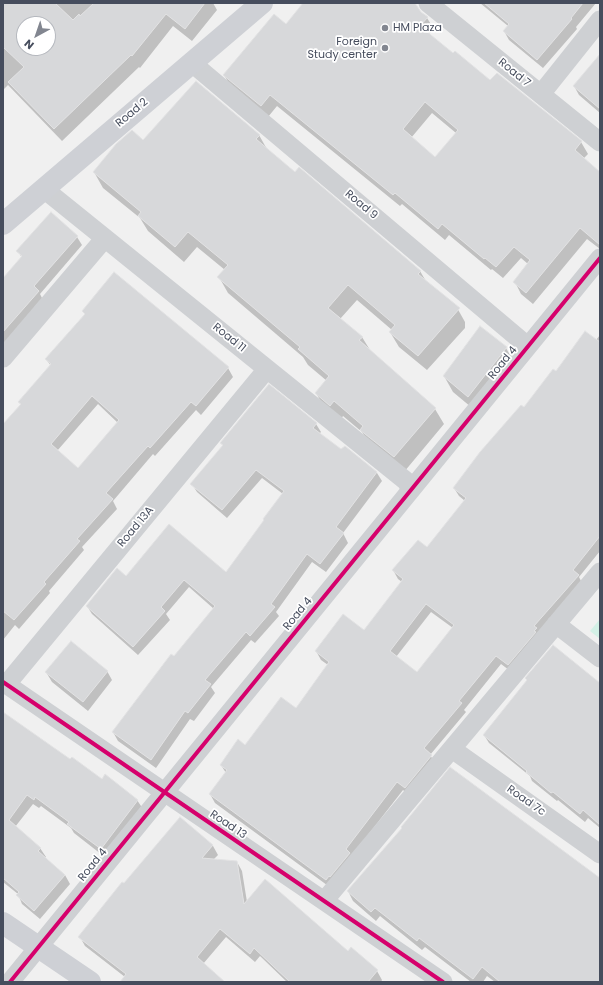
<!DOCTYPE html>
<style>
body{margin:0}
#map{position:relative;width:603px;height:985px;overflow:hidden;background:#f0f0f0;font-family:Poppins,sans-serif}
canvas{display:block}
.frame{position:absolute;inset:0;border:4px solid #464d5d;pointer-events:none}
.north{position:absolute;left:16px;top:16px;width:40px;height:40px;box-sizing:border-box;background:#fff;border:1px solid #b5b8be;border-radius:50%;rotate:220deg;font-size:11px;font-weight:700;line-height:16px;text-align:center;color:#464d5d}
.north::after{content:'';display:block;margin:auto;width:14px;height:18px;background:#828690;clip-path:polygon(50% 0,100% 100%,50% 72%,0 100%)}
</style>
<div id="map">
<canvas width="603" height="985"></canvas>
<div class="frame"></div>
<div class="north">N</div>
</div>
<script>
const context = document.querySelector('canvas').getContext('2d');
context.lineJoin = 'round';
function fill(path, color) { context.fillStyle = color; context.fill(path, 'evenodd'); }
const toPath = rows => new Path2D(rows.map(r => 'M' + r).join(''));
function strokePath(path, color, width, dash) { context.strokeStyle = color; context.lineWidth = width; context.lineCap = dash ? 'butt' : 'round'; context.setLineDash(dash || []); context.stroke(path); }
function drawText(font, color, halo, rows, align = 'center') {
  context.font = font + ' Poppins,sans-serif'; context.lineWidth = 3.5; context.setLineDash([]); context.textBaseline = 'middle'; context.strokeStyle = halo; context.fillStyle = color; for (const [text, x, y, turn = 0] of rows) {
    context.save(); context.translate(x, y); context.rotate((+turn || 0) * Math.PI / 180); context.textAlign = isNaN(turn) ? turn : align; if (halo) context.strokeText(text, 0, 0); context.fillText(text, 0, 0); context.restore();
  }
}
fill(toPath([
 [600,619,600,639,590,631]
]), '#d3f0e6');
fill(toPath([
 [3,3,213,3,217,10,192,41,173,26,140,68,139,67,62,141,8,85,3,90],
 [24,24,48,24,48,48,24,48],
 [305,3,413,3,420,12,427,18,434,29,429,34,453,54,491,82,581,142,588,154,583,159,600,174,600,249,587,239,533,304,521,294,515,282,528,264,521,258,503,278,492,269,491,270,449,235,445,240,402,204,400,206,277,106,268,117,231,87,224,75,286,25],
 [432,113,456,133,435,158,411,138],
 [480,3,596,3,576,27,577,29,543,68,509,40,504,31,508,26],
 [600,55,600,113,579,95,574,86],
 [259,135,268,151,420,271,427,283,456,306,465,322,465,328,427,370,399,347,390,332,392,330,357,300,340,319,362,337,370,350,435,409,444,424,404,472,370,445,362,432,343,416,340,421,325,409,316,393,327,381,308,365,303,357,228,293,219,277,225,270,197,247,184,262,148,231,140,218,103,188,94,172,143,141],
 [77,237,82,245,40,294,43,300,3,347,3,279,22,258,18,251],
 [83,311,228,368,233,377,201,415,196,410,155,456,153,454,113,501,117,509,82,547,84,550,49,591,50,593,19,629,15,625,3,640,3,426,21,405,19,402,51,366,46,359,85,315],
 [98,404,118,423,78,469,57,451],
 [600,335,600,551,579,577,583,585,513,673,501,664,464,710,466,712,430,755,436,764,410,796,403,790,351,857,331,888,215,803,210,794,226,773,221,765,296,709,328,665,321,660,316,651,364,632,402,582,398,579,393,570,427,549,465,501,459,496,454,488,556,372,596,340],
 [431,612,453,628,417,673,396,657],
 [506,348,515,364,477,412,453,392,444,376],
 [316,424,321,432,319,434,341,450,345,447,377,473,382,481,343,533,348,543,326,572,312,562,276,612,279,616,255,643,251,640,211,687,215,693,194,721,190,719,156,768,118,741,113,732,214,609,189,587,166,614,170,620,138,655,92,614,87,606,126,577,226,573,283,494,262,478,227,518,197,492,192,484,223,446,221,443],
 [107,671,112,680,88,711,52,682,46,672],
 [600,684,600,828,588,818,585,822,558,800,557,801,532,781,530,776,489,743,484,735],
 [3,714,70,760,137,800,143,809,106,858,74,833,71,828,41,806,39,808,33,804,15,827,40,848,46,857,45,858,65,875,70,884,40,919,22,904,18,894,3,882],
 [180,818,213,846,218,855,213,860,237,862,242,871,247,902,348,952,377,971,382,980,381,982,287,982,260,956,255,962,226,937,203,964,223,982,121,982,125,977,85,946,80,937],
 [600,879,600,982,495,982,487,976,483,982,471,982,425,947,422,950,380,916,376,921,353,901,348,891]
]), '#0003');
const building = toPath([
 [3,3,55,3,73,20,79,14,80,16,94,3,205,3,185,29,166,14,132,56,131,55,54,129,8,82,24,67,3,47,3,3],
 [24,24,48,24,48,48,24,48,24,24],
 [303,3,415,3,421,12,428,17,420,26,453,53,455,51,490,80,497,73,582,141,575,150,600,172,600,245,580,228,526,293,513,282,530,260,514,247,496,267,485,258,484,259,442,224,438,229,395,193,393,195,270,95,261,106,223,75,274,14,286,24,303,3],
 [425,102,458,130,435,157,403,129,425,102],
 [484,3,583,3,571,18,572,19,537,60,503,31,509,24,484,3],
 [600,54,600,109,573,86,600,54],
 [196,81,260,135,256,139,295,172,299,167,421,271,418,274,460,308,418,356,389,332,395,325,348,285,328,308,363,337,359,340,436,408,394,457,360,430,363,426,334,401,330,406,315,393,329,376,298,349,300,347,217,277,228,265,188,232,175,247,138,216,141,212,93,172,116,144,132,130,143,140,196,81],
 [51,212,78,236,34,286,39,291,3,332,3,278,22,256,16,251,51,212],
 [114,272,229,367,196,406,191,402,150,448,148,446,106,493,113,499,77,539,80,541,44,582,46,584,14,620,3,611,3,424,21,404,18,402,51,364,45,359,85,314,82,311,114,272],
 [92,396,119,420,78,468,51,444,92,396],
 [480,326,507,347,468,397,443,376,480,326],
 [585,331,600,342,600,536,573,570,579,575,534,626,537,628,534,631,536,632,508,665,496,656,459,701,462,703,424,748,432,755,405,788,397,782,346,849,350,853,330,877,329,876,326,880,209,794,227,770,220,765,238,739,245,745,281,697,296,708,329,662,315,651,343,614,364,630,403,579,392,570,418,540,427,547,466,498,453,488,480,452,521,405,524,407,553,369,556,371,585,331],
 [426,604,454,625,417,672,390,651,426,604],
 [269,384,317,423,313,428,341,449,345,446,377,472,336,527,344,533,320,564,307,554,271,604,275,607,250,636,246,632,205,680,211,684,188,713,185,711,151,760,112,732,171,654,174,656,215,606,184,580,161,607,165,611,133,647,86,606,117,568,126,576,169,524,226,572,264,520,263,519,284,491,256,470,222,510,190,484,223,445,220,443,269,384],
 [71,641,108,671,83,702,45,672,71,641],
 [553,645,600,683,600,825,583,810,580,814,553,792,551,793,526,772,527,771,483,735,527,680,525,678,553,645],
 [3,712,70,759,72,757,102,779,105,774,138,800,101,849,67,824,69,822,35,797,34,800,27,795,9,820,41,848,38,851,65,875,34,911,16,895,19,892,3,878,3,712],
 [450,767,600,878,600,982,500,982,482,967,473,979,419,938,417,941,375,908,371,912,347,891,402,828,401,827,406,821,450,767],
 [180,817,213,845,202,858,237,861,244,904,265,879,348,951,351,947,378,970,368,982,290,982,254,948,250,954,220,929,197,957,225,982,120,982,126,974,78,937,122,882,124,883,180,817]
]);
fill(building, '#d7d8da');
strokePath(building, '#e2e2e3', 1);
strokePath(toPath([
 [428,3,600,142],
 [192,63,524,343,525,350],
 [541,94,600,20],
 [44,189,406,481,411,490],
 [3,358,105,238],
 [556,624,600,658],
 [3,682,443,982],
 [6,685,267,369],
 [452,749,600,854],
 [324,901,600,572],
 [10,982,600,258]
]), '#ced0d3', 19);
strokePath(toPath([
 [3,224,262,3],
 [3,923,90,982]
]), '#ced0d5', 22);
strokePath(toPath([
 [3,682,443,982],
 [10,982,600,258]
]), '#d6006c', 4);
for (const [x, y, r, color] of [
 [385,28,4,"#828690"],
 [385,48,4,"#828690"]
]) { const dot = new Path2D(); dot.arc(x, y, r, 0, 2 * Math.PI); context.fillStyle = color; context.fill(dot); strokePath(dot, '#fff', 1.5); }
drawText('11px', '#464d5d', '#fff', [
 ["HM Plaza",393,28],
 ["Foreign",377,42,"right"],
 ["Study center",377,55,"right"]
], 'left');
drawText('11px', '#464d5d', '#fff', [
 ["Road 7",514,73,39],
 ["Road 2",132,113,-40],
 ["Road 9",361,205,40],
 ["Road 11",229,338,39],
 ["Road 4",503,363,-51],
 ["Road 13A",136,527,-50],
 ["Road 4",298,614,-51],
 ["Road 7c",526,801,35],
 ["Road 13",228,825,34],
 ["Road 4",93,865,-51]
]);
</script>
